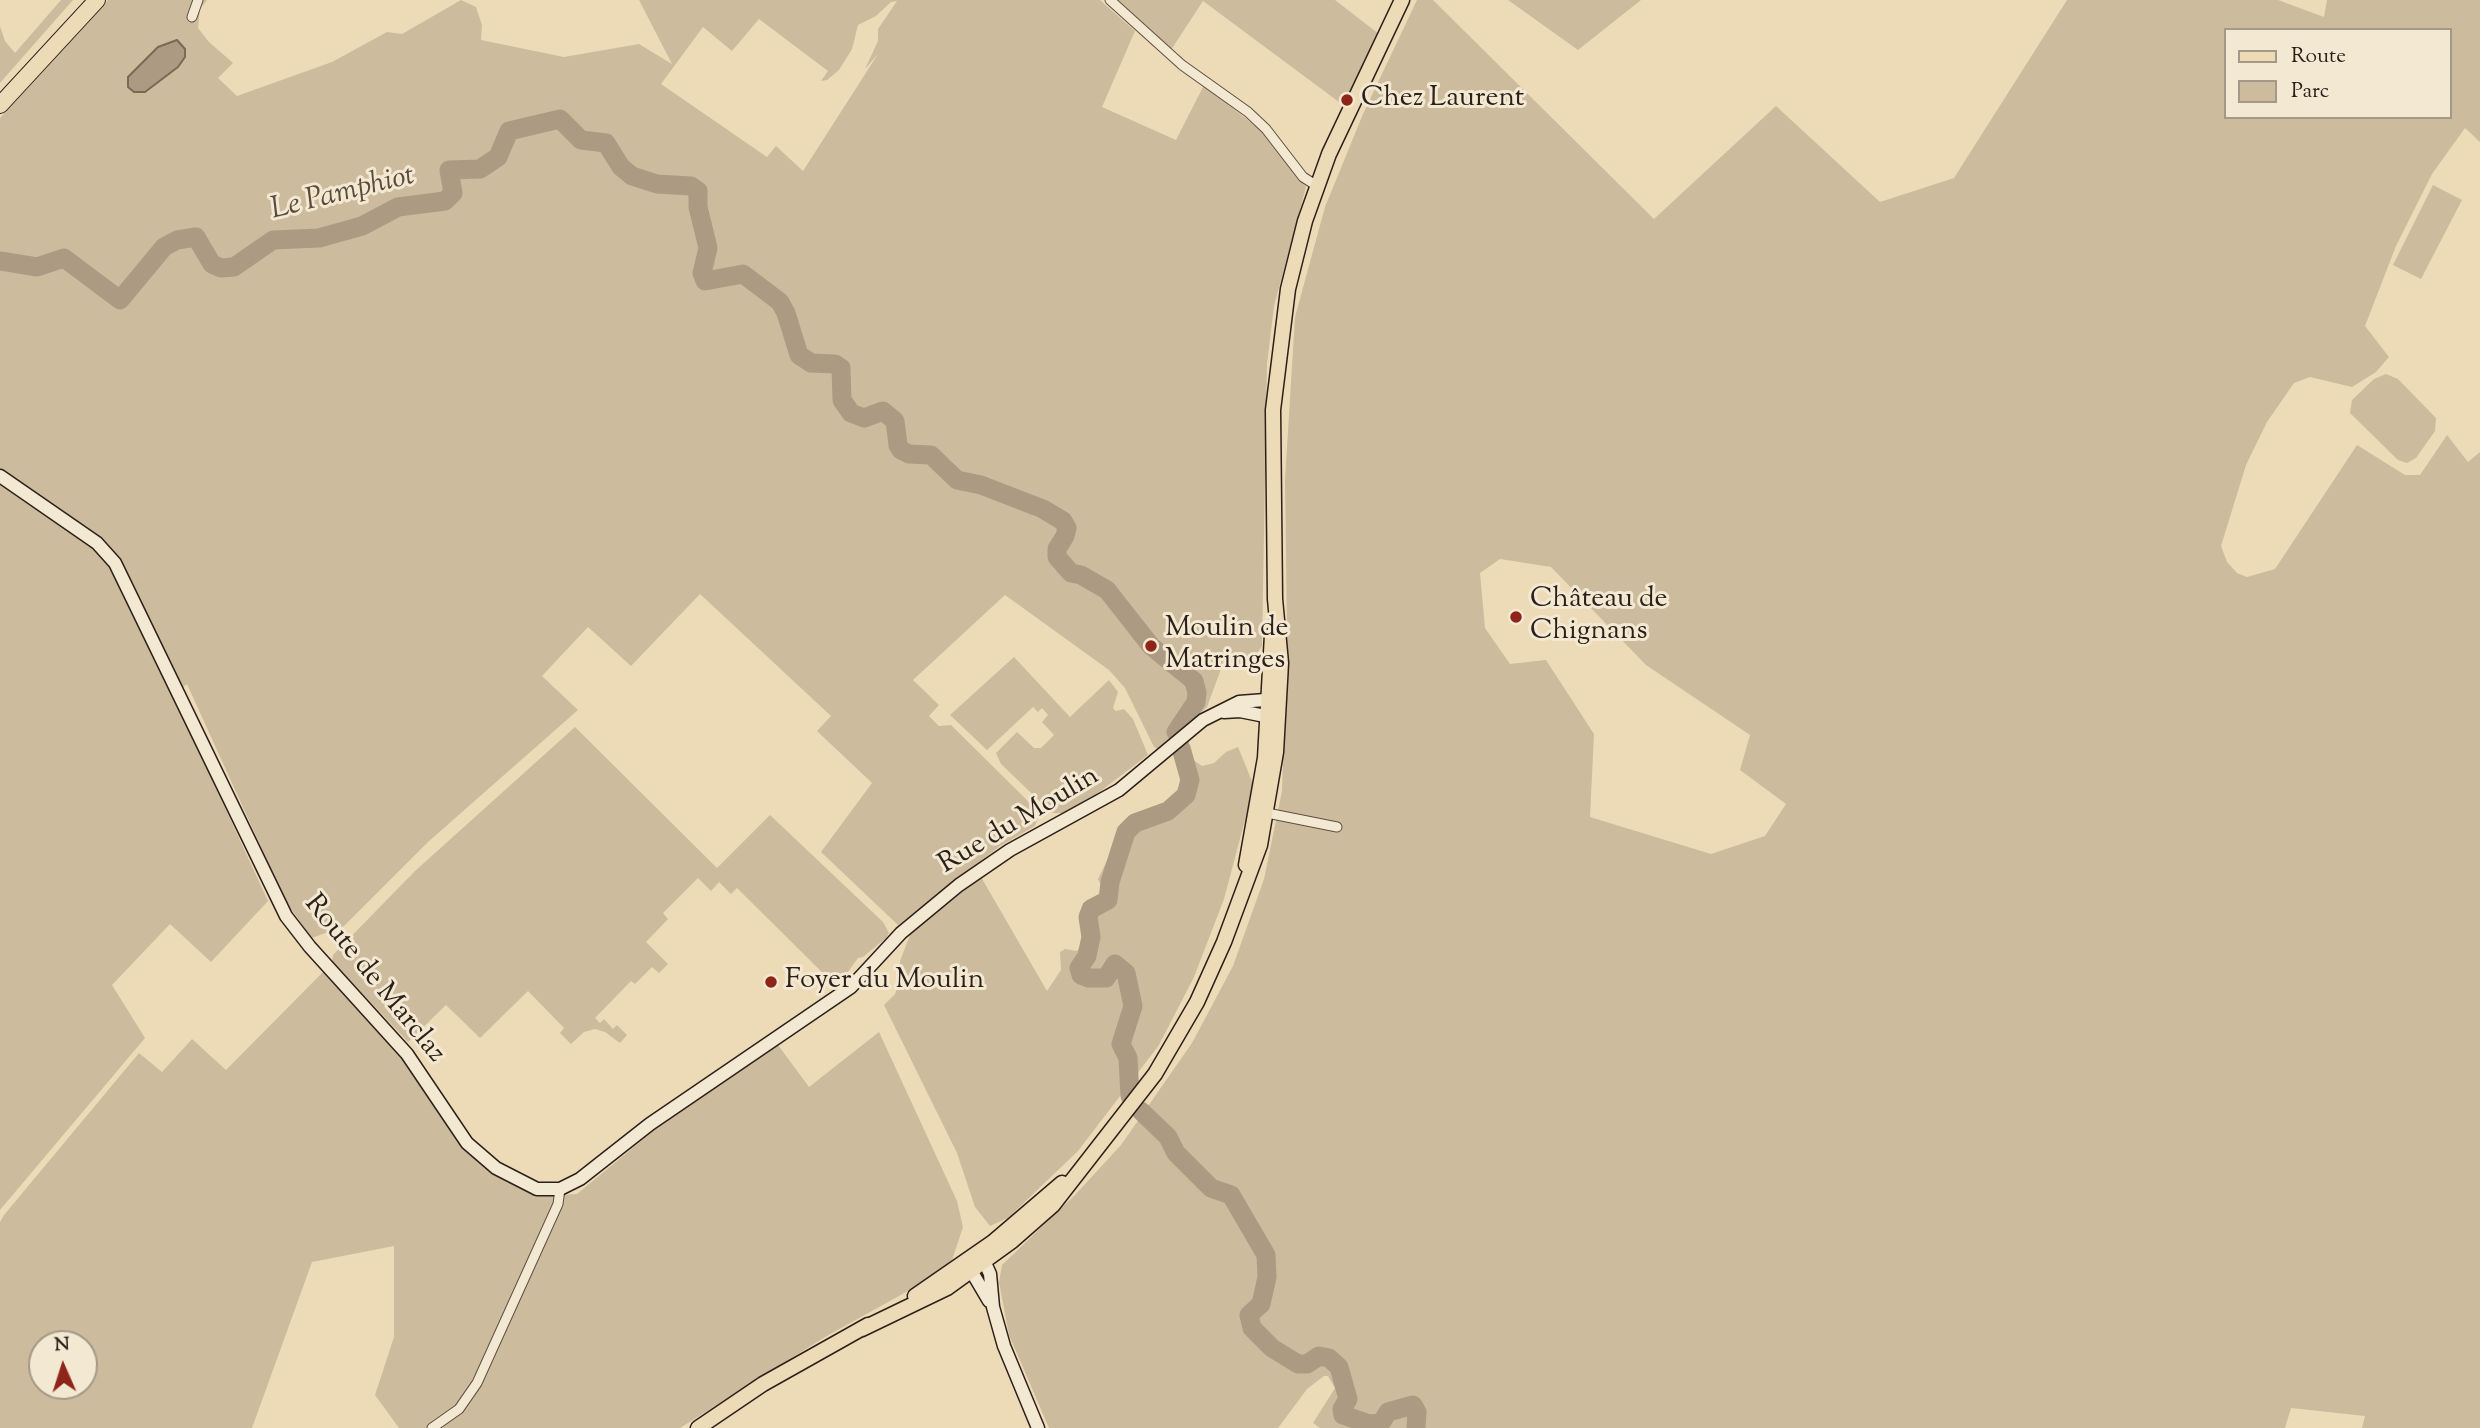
<!DOCTYPE html>
<meta charset="utf-8">
<style>
body{margin:0}
#map{position:relative;width:2480px;height:1428px;overflow:hidden;background:#eddbb8;font-family:"Sorts Mill Goudy",serif}
canvas{display:block}
.legend{position:absolute;left:2224px;top:28px;width:228px;height:91px;box-sizing:border-box;background:#f3e8d1;border:2px solid #a49888;margin:0;padding:9px 12px;list-style:none;font-size:21px;color:#2d201a}
.legend li{display:flex;align-items:center;gap:14px;height:35px}
.legend b{width:35px;border:2px solid #a49888}
.north{position:absolute;left:28px;top:1330px;width:70px;height:70px;box-sizing:border-box;background:#f3e8d1;border:2px solid #a49888;border-radius:50%;rotate:357deg;font-size:19px;font-weight:700;line-height:28px;text-align:center;color:#2d201a}
.north::after{content:'';display:block;margin:auto;width:24px;height:32px;background:#8f2418;clip-path:polygon(50% 0,100% 100%,50% 72%,0 100%)}
</style>
<div id="map">
<canvas width="2480" height="1428"></canvas>
<ul class="legend">
<li><b style="height:9px;background:#eddbb8"></b>Route</li>
<li><b style="height:19px;background:#ccbb9d"></b>Parc</li>
</ul>
<div class="north">N</div>
</div>
<script>
const context = document.querySelector('canvas').getContext('2d');
context.lineJoin = 'round';
function fill(path, color) { context.fillStyle = color; context.fill(path, 'evenodd'); }
const toPath = rows => new Path2D(rows.map(r => 'M' + r).join(''));
function strokePath(path, color, width, dash) { context.strokeStyle = color; context.lineWidth = width; context.lineCap = dash ? 'butt' : 'round'; context.setLineDash(dash || []); context.stroke(path); }
function drawText(font, color, halo, rows, align = 'center') {
  context.font = font + ' "Sorts Mill Goudy",serif'; context.lineWidth = 6; context.setLineDash([]); context.textBaseline = 'middle'; context.strokeStyle = halo; context.fillStyle = color; for (const [text, x, y, turn = 0] of rows) {
    context.save(); context.translate(x, y); context.rotate((+turn || 0) * Math.PI / 180); context.textAlign = isNaN(turn) ? turn : align; if (halo) context.strokeText(text, 0, 0); context.fillText(text, 0, 0); context.restore();
  }
}
fill(toPath([
 [61,0,73,0,0,83,0,26,5,41,15,53],
 [108,0,207,0,200,9,198,28,209,42,233,63,218,78,237,96,332,62,387,32,402,34,461,0,476,7,482,25,481,40,564,57,639,44,672,64,639,0,1100,0,1135,31,1102,107,1176,140,1204,85,1265,134,1306,187,1274,306,1267,364,1262,646,1254,658,1236,666,1225,658,1207,707,1158,749,1154,747,1125,688,1109,670,1005,595,913,680,939,705,929,716,939,726,951,725,1040,813,1035,826,1000,846,898,925,821,852,872,783,817,731,831,716,700,594,631,666,588,627,542,676,578,710,428,842,344,926,312,938,286,902,187,684,173,695,268,901,211,962,170,924,112,985,145,1038,0,1210,0,118],
 [897,1,878,29,878,41,865,69,878,54,803,171,776,146,767,157,661,84,703,27,732,51,759,19,828,71,821,81,827,80,839,70,852,49,858,25,876,16,891,2],
 [1118,0,1335,0,1379,34,1343,105,1203,1,1171,50],
 [1417,0,1433,0,1654,219,1776,106,1880,202,1954,178,2067,0,2278,0,2324,17,2327,0,2480,0,2480,142,2465,128,2432,174,2396,246,2365,326,2389,357,2376,372,2352,387,2310,377,2294,383,2267,422,2246,465,2221,546,2227,562,2237,573,2247,577,2275,569,2357,445,2405,475,2420,475,2447,435,2468,462,2480,452,2480,1428,2362,1428,2365,1416,2291,1408,2285,1428,1320,1428,1313,1423,1335,1388,1328,1376,1324,1376,1307,1389,1278,1428,1049,1428,1009,1335,999,1282,1002,1265,1075,1195,1121,1145,1192,1043,1233,966,1264,879,1282,791,1287,631,1285,480,1295,317,1325,207,1363,114],
 [2226,30,2450,30,2450,117,2226,117],
 [1500,559,1551,567,1646,665,1750,735,1740,770,1786,804,1765,836,1711,854,1590,817,1594,734,1546,660,1510,664,1485,628,1480,573],
 [1508,0,1641,0,1578,50],
 [2433,185,2462,200,2421,279,2393,265],
 [2386,374,2398,379,2436,418,2435,431,2416,458,2407,463,2398,460,2350,413,2352,400,2374,379],
 [1014,657,1070,717,1109,680,1118,692,1113,708,1116,711,1124,709,1133,719,1148,755,1090,799,1065,813,1052,813,1001,764,996,753,1017,732,1034,748,1041,748,1054,735,1042,722,1048,715,1042,708,1038,712,1033,707,987,750,950,715],
 [575,727,717,868,770,815,883,922,889,933,886,938,863,957,858,958,837,987,737,888,731,894,719,882,711,891,698,878,663,913,668,919,646,942,668,964,659,973,652,967,635,984,631,981,595,1018,600,1023,604,1019,613,1029,617,1025,627,1035,620,1043,605,1032,595,1029,584,1032,571,1044,560,1033,564,1028,528,991,480,1038,446,1005,408,1042,332,961,333,955,415,871],
 [1182,746,1188,756,1202,766,1214,763,1226,752,1238,747,1254,786,1224,899,1194,977,1159,1045,1078,1151,1008,1218,990,1226,975,1207,957,1153,884,1005,895,994,900,981,900,961,910,935,981,877,1047,991,1061,970,1060,952,1065,949,1077,951,1087,934,1081,919,1085,906,1105,893,1098,879,1124,826,1136,818,1154,815,1176,797,1182,775,1177,750],
 [323,972,409,1065,460,1144,480,1164,505,1181,542,1196,577,1194,657,1128,778,1045,809,1087,879,1032,957,1201,963,1227,952,1260,926,1281,825,1337,680,1428,399,1428,375,1395,394,1337,394,1246,312,1262,252,1428,0,1428,0,1222,4,1215,139,1053,162,1072,192,1039,226,1070],
 [42,1344,84,1344,84,1386,42,1386]
]), '#ccbb9d');
const water = toPath([
 [177,40,185,49,185,57,178,67,145,92,134,92,128,87,128,77,158,47,177,40]
]);
fill(water, '#ac9b82');
strokePath(water, '#796a58', 2);
strokePath(toPath([
 [0,261,37,267,64,258,120,300,164,247,177,240,196,237,212,264,221,268,234,267,273,240,319,238,362,226,398,207,445,201,453,193,449,170,480,169,498,157,509,131,560,119,581,140,606,143,621,167,632,176,657,184,691,186,698,191,698,207,708,248,702,273,705,281,743,274,780,302,786,313,799,355,811,363,835,364,841,368,842,400,851,413,864,418,883,411,895,421,898,445,901,450,909,454,931,455,957,480,981,485,1043,509,1063,521,1067,528,1065,536,1057,549,1057,557,1071,573,1081,575,1107,590,1151,646,1194,681,1197,693,1196,702,1176,732],
 [1130,1096,1128,1058,1121,1044,1133,1006,1126,973,1115,964,1106,978,1089,978,1081,975,1079,968,1087,956,1091,937,1088,917,1091,909,1108,900,1110,882,1126,832,1135,823,1168,811,1186,795,1190,780,1181,748],
 [1141,1111,1168,1137,1176,1153,1211,1188,1231,1195,1266,1255,1267,1277,1261,1304,1249,1315,1252,1328,1272,1348,1298,1364,1307,1364,1319,1356,1329,1358,1339,1367,1348,1399,1342,1409,1343,1415,1369,1424,1381,1423,1388,1412,1413,1405,1417,1412,1416,1428]
]), '#ac9b82', 19);
const street = toPath([
 [1110,0,1182,65,1248,112,1266,129,1303,177,1317,186],
 [192,17,198,0],
 [1262,812,1337,827],
 [432,1428,459,1409,477,1383,558,1204,560,1189]
]);
const secondary = toPath([
 [0,476,97,543,115,563,286,916,310,947,407,1054,467,1143,496,1168,537,1189,560,1189,580,1179,650,1124,851,987,901,933,959,885,1010,850,1119,790,1203,720,1239,702,1278,699],
 [1224,712,1240,711,1275,718],
 [981,1254,990,1274,993,1307,1004,1346,1038,1428],
 [966,1262,989,1301]
]);
const primary = toPath([
 [1246,865,1265,758,1272,635],
 [915,1296,993,1242,1062,1183],
 [862,1329,947,1288,1012,1241,1053,1205,1155,1074,1197,1002,1224,942,1260,845,1276,752,1281,663,1275,599,1273,410,1288,289,1305,221,1329,154,1402,0],
 [698,1428,763,1384,868,1325]
]);
const highway = toPath([
 [0,105,97,0]
]);
strokePath(street, '#5d4f42', 11);
strokePath(secondary, '#2d201a', 15);
strokePath(primary, '#2d201a', 17);
strokePath(highway, '#2d201a', 18);
strokePath(street, '#f3e8d1', 9);
strokePath(secondary, '#f3e8d1', 12);
strokePath(primary, '#eddbb8', 14);
strokePath(highway, '#eddbb8', 16);
for (const [x, y, r, color] of [
 [1347,100,7,"#8f2418"],
 [1516,617,7,"#8f2418"],
 [1151,646,7,"#8f2418"],
 [771,982,7,"#8f2418"]
]) { const dot = new Path2D(); dot.arc(x, y, r, 0, 2 * Math.PI); context.fillStyle = color; context.fill(dot); strokePath(dot, '#f3e8d1', 2.5); }
drawText('28px', '#2d201a', '#f3e8d1', [
 ["Chez Laurent",1361,100],
 ["Château de",1530,601],
 ["Chignans",1530,633],
 ["Moulin de",1165,630],
 ["Matringes",1165,662],
 ["Foyer du Moulin",785,982]
], 'left');
drawText('28px', '#2d201a', '#f3e8d1', [
 ["Rue du Moulin",1020,822,-31],
 ["Route de Marclaz",373,980,51]
]);
drawText('italic 30px', '#594b3e', '#f3e8d1', [
 ["Le Pamphiot",343,195,-14]
]);
</script>
